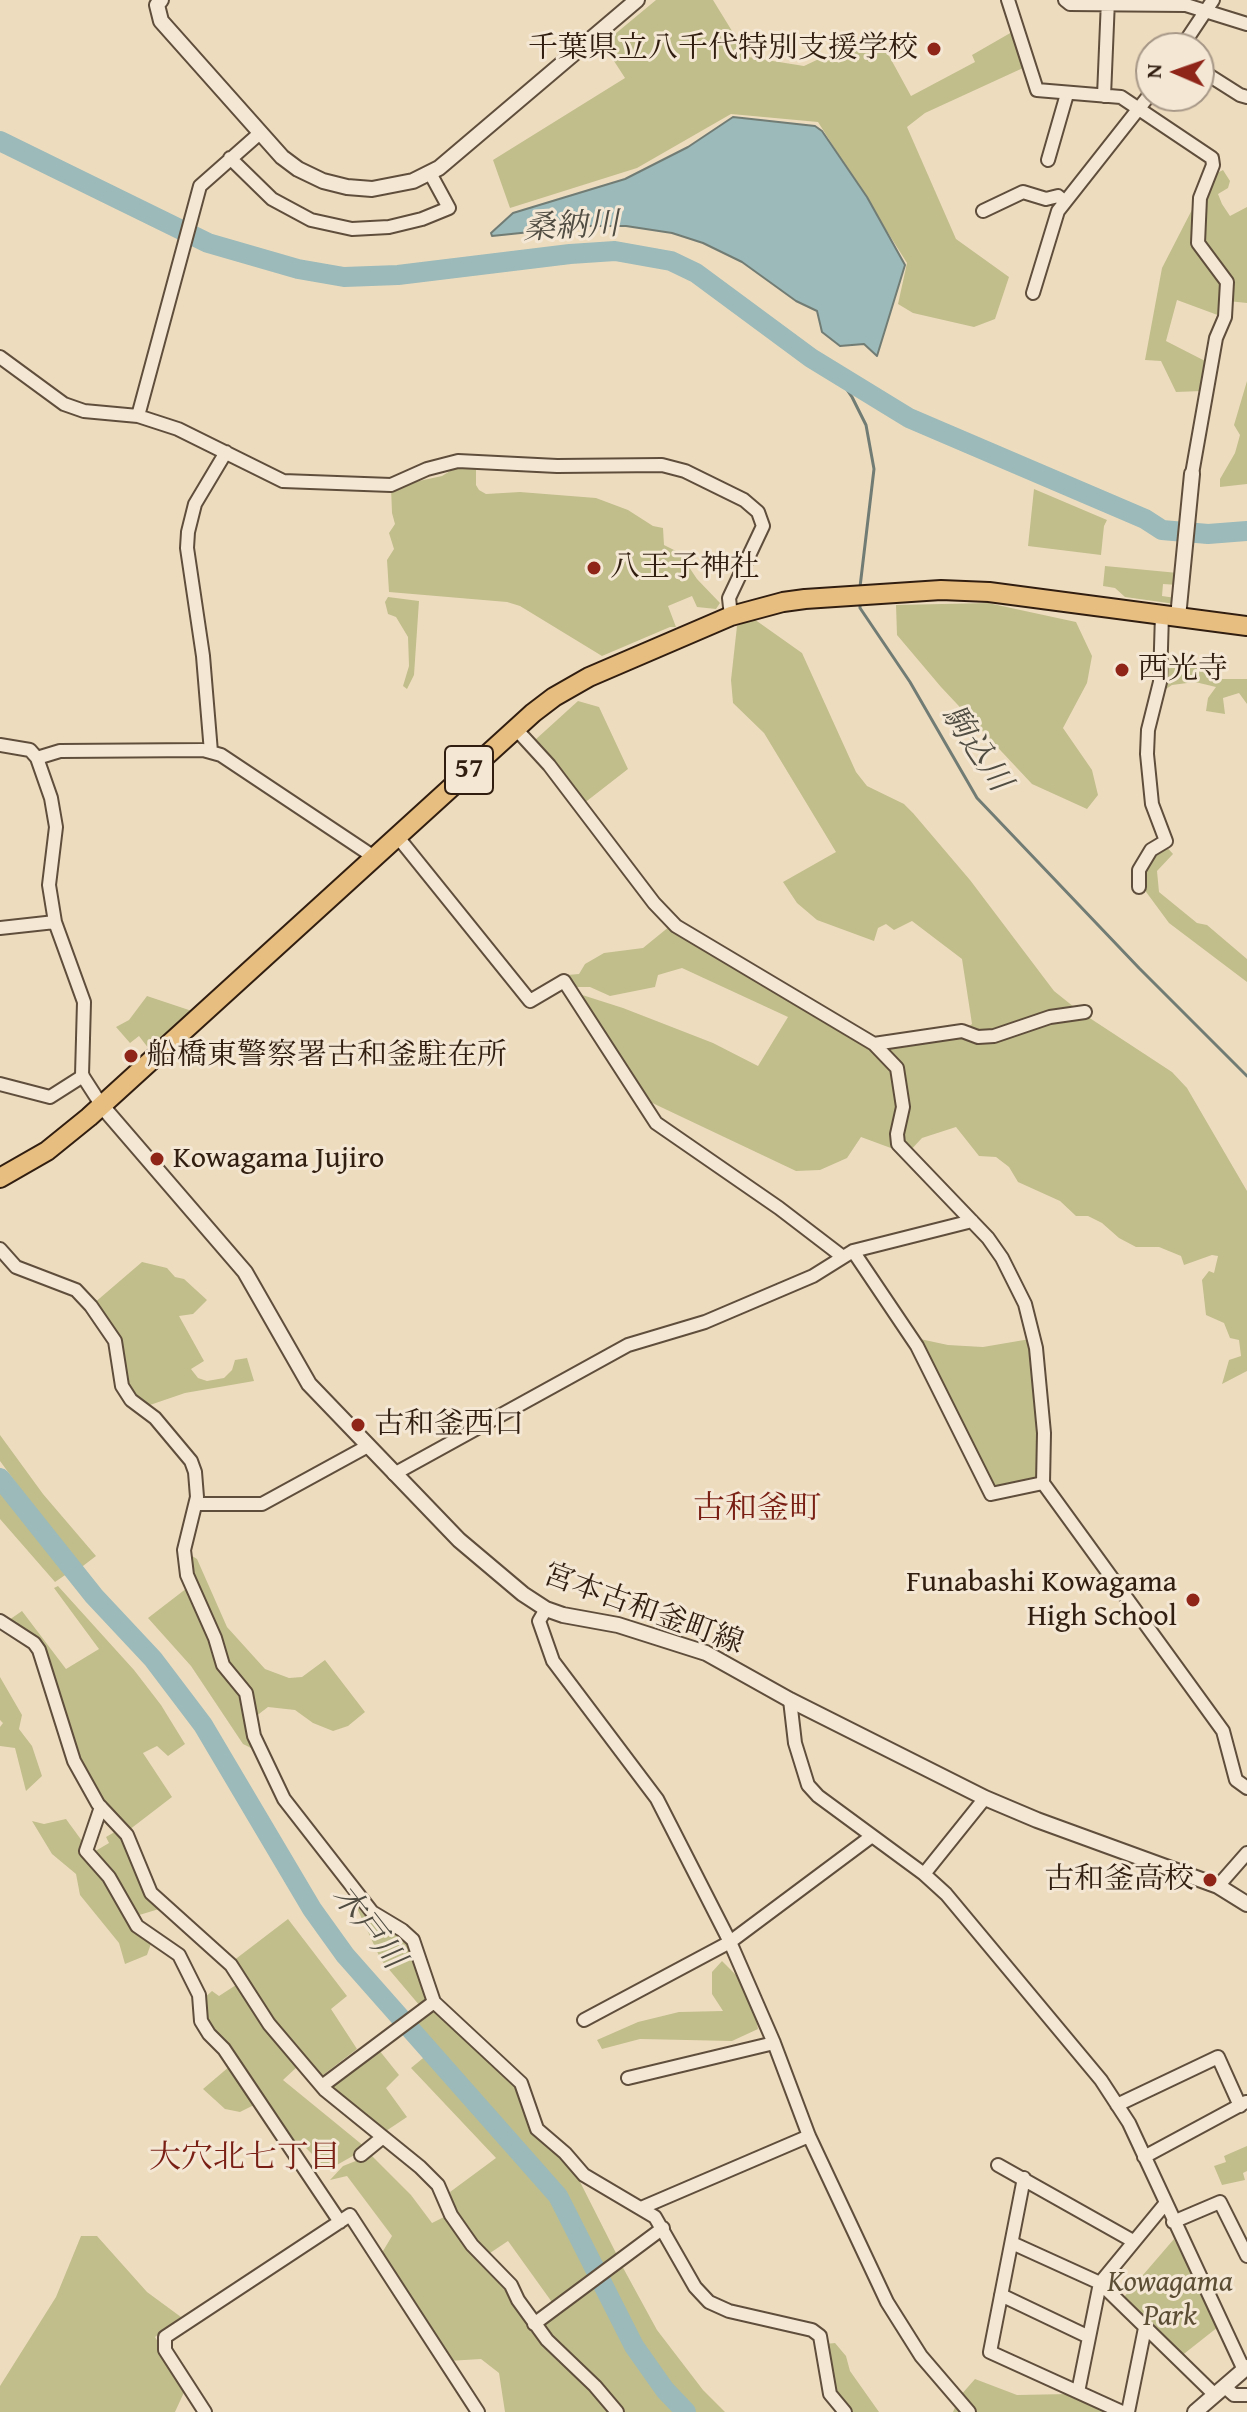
<!DOCTYPE html>
<meta charset="utf-8">
<style>
body{margin:0}
#map{position:relative;width:1247px;height:2412px;overflow:hidden;background:#eedcbf;font-family:"Gentium Book Plus",serif}
canvas{display:block}
.north{position:absolute;left:1135px;top:32px;width:80px;height:80px;box-sizing:border-box;background:#f4e8d5;border:2px solid #a69786;border-radius:50%;rotate:272deg;font-size:22px;font-weight:700;line-height:32px;text-align:center;color:#311e10}
.north::after{content:'';display:block;margin:auto;width:28px;height:36px;background:#8f2418;clip-path:polygon(50% 0,100% 100%,50% 72%,0 100%)}
</style>
<div id="map">
<canvas width="1247" height="2412"></canvas>
<div class="north">N</div>
</div>
<script>
const context = document.querySelector('canvas').getContext('2d');
context.lineJoin = 'round';
function fill(path, color) { context.fillStyle = color; context.fill(path, 'evenodd'); }
const toPath = rows => new Path2D(rows.map(r => 'M' + r).join(''));
function strokePath(path, color, width, dash) { context.strokeStyle = color; context.lineWidth = width; context.lineCap = dash ? 'butt' : 'round'; context.setLineDash(dash || []); context.stroke(path); }
function drawText(font, color, halo, rows, align = 'center') {
  context.font = font + ' "Gentium Book Plus","Noto Serif JP",serif'; context.lineWidth = 6; context.setLineDash([]); context.textBaseline = 'middle'; context.strokeStyle = halo; context.fillStyle = color; for (const [text, x, y, turn = 0] of rows) {
    context.save(); context.translate(x, y); context.rotate((+turn || 0) * Math.PI / 180); context.textAlign = isNaN(turn) ? turn : align; if (halo) context.strokeText(text, 0, 0); context.fillText(text, 0, 0); context.restore();
  }
}
fill(toPath([
 [656,0,713,0,748,57,804,66,876,32,911,96,975,62,972,55,1012,32,1023,68,925,113,907,127,956,239,1009,277,995,319,974,327,913,313,898,304,907,263,818,122,731,114,637,168,510,208,493,160,625,78,603,44],
 [1223,170,1230,181,1228,188,1218,194,1222,204,1230,216,1247,207,1247,303,1228,301,1229,279,1204,250,1203,199,1213,175],
 [1198,198,1196,229,1224,283,1223,317,1177,300,1166,341,1207,362,1202,391,1176,392,1161,361,1145,360,1162,268],
 [1247,381,1247,484,1220,487,1220,479,1235,453,1240,435,1234,425],
 [458,466,476,466,476,485,479,490,486,494,520,492,596,498,628,510,653,526,663,528,664,545,686,556,685,561,697,579,720,603,716,609,697,607,692,596,668,606,676,627,670,627,602,656,520,606,507,602,389,592,387,560,394,549,389,533,395,524,392,513,391,487,442,476],
 [1034,489,1107,520,1104,526,1101,555,1028,546],
 [1105,566,1178,573,1178,585,1163,584,1162,596,1176,598,1175,604,1125,597,1115,588,1103,586],
 [388,597,419,601,414,675,407,689,403,686,409,666,408,637,396,617,388,614,385,602],
 [988,603,1076,622,1092,656,1087,683,1063,728,1092,770,1098,795,1087,809,1032,784,941,687,897,635,896,605],
 [754,619,802,653,856,772,867,786,904,804,913,813,970,880,1054,991,1079,1011,1172,1072,1187,1088,1247,1191,1247,1371,1222,1384,1229,1360,1241,1356,1239,1340,1230,1338,1224,1323,1206,1315,1202,1280,1209,1271,1214,1273,1218,1256,1212,1255,1184,1265,1181,1256,1159,1247,1136,1247,1119,1238,1102,1223,1088,1216,1076,1216,1060,1201,1018,1182,1009,1167,996,1157,979,1156,956,1127,922,1138,907,1154,861,1137,847,1158,820,1170,796,1171,646,1100,576,993,623,1008,713,1043,758,1066,788,1017,682,968,658,975,655,987,610,996,590,987,572,987,561,981,567,975,579,974,585,964,604,953,643,948,670,926,871,1046,964,1030,972,1024,962,959,912,921,894,930,886,924,878,928,874,941,817,920,797,903,783,882,836,852,764,733,733,703,731,680,737,626],
 [1195,662,1207,664,1220,679,1247,679,1247,704,1239,693,1223,698,1225,714,1206,711,1208,698,1216,687,1195,682,1172,685,1163,691,1166,669],
 [578,701,599,707,628,769,583,804,535,740],
 [1165,845,1173,854,1157,871,1159,892,1197,923,1207,925,1247,959,1247,982,1169,923,1141,885,1141,870,1154,852],
 [147,996,192,1011,149,1049,139,1036,130,1043,116,1027,129,1020],
 [142,1262,167,1268,175,1277,184,1279,207,1300,193,1314,179,1316,204,1361,191,1369,198,1378,207,1381,224,1378,232,1370,235,1360,247,1358,254,1381,185,1393,147,1406,132,1399,93,1304],
 [920,1339,948,1345,983,1347,1030,1339,1038,1400,1041,1477,993,1488],
 [0,1435,43,1494,96,1556,79,1569,0,1461],
 [0,1477,71,1571,55,1582,0,1519],
 [189,1554,197,1559,227,1627,265,1669,289,1678,302,1677,325,1660,365,1712,348,1726,333,1731,313,1723,295,1710,268,1707,255,1717,227,1663,195,1588],
 [58,1586,134,1670,161,1705,185,1744,168,1756,157,1746,143,1753,172,1797,129,1830,92,1786,78,1756,44,1649,9,1620,22,1611,66,1669,99,1649,54,1588],
 [187,1588,241,1696,255,1750,243,1744,191,1666,148,1618],
 [0,1677,22,1715,19,1729,32,1746,42,1776,26,1791,15,1748,0,1746,0,1727,3,1723,0,1720],
 [66,1819,153,1938,147,1955,125,1964,119,1943,80,1895,76,1874,52,1854,32,1821,44,1824],
 [118,1830,130,1849,148,1894,159,1909,136,1916,92,1853,109,1843,106,1837],
 [344,1880,409,1943,427,2000,420,2006,381,1960],
 [288,1919,347,1996,331,2009,357,2049,319,2078,272,2021,233,1961],
 [722,1961,738,1977,753,2003,758,2029,732,2041,640,2039,602,2049,597,2040,638,2022,679,2012,723,2011,712,1994,712,1972],
 [236,1985,265,2027,297,2067,283,2080,365,2147,358,2153,328,2170,303,2145,288,2142,262,2101,240,2112,225,2109,203,2089,230,2066,204,2020,202,2000,212,1991,219,1996],
 [437,2009,519,2088,532,2122,573,2168,618,2257,601,2269,561,2193,410,2025,431,2010],
 [379,2050,399,2075,386,2088,407,2117,383,2133,328,2088],
 [428,2054,556,2198,597,2273,554,2305,508,2241,487,2255,475,2243,454,2209,450,2192,496,2158,411,2068],
 [1247,2146,1247,2171,1243,2173,1245,2180,1222,2185,1214,2166,1226,2162,1224,2156],
 [371,2155,411,2195,432,2223,448,2215,491,2270,612,2412,505,2412,499,2373,481,2359,448,2361,380,2256,392,2236,347,2176,330,2180,343,2166],
 [81,2236,97,2236,147,2292,181,2317,155,2337,186,2388,175,2412,0,2412,0,2386,56,2297],
 [1174,2239,1218,2327,1180,2357,1124,2297],
 [621,2264,657,2330,703,2390,725,2412,691,2412,663,2381,637,2341,606,2276],
 [597,2282,629,2350,652,2383,678,2412,623,2412,571,2360,540,2324],
 [835,2343,846,2356,850,2371,879,2412,847,2412,831,2393,825,2344],
 [975,2379,1017,2395,1069,2394,1108,2412,953,2412,960,2396]
]), '#c1be8c');
const water = toPath([
 [733,117,815,126,822,131,867,197,905,265,877,356,864,344,840,346,822,332,817,311,796,301,742,262,703,243,672,233,626,226,588,226,492,236,491,233,513,213,625,179,688,147,733,117]
]);
fill(water, '#9bbab9');
strokePath(water, '#717c75', 2);
strokePath(toPath([
 [834,371,852,397,866,425,874,469,860,587],
 [860,603,860,608,910,682,977,798,1139,968,1247,1076]
]), '#717c75', 3);
strokePath(toPath([
 [0,141,208,243,298,269,344,277,398,275,570,254,615,251,671,261,696,273,811,358,909,418,1145,519,1162,530,1208,534,1247,531],
 [0,1478,94,1596,153,1659,203,1725,312,1909,345,1955,558,2196,634,2346,665,2390,686,2412]
]), '#9bbab9', 20);
const minor = toPath([
 [1008,0,1037,90,1121,97,1212,158,1213,165,1200,198,1198,243,1227,282,1225,317,1216,338,1192,474],
 [1065,0,1070,4,1186,5,1247,24],
 [1181,48,1213,0],
 [1199,69,1240,95,1247,97],
 [1104,96,1108,0],
 [230,158,272,199,311,220,352,229,389,227,422,219,449,208,430,173],
 [1048,160,1067,94],
 [983,211,1023,192,1046,199,1058,196,1065,202],
 [1033,293,1058,211,1151,93],
 [0,357,64,404,84,411,138,416,178,429,283,481,391,485,427,469,458,461,557,466,662,465,685,471,744,500,758,512,763,526,729,598,731,616],
 [138,416,200,186,260,133],
 [516,729,549,765,654,903,676,926,874,1044,897,1068,903,1107,897,1134,898,1144,988,1238,1002,1258,1025,1304,1036,1348,1044,1433,1043,1483,1223,1731,1236,1780,1247,1788],
 [0,745,30,750,37,758,51,798,56,827,49,885,55,922,84,1002,82,1075,102,1106],
 [211,752,203,656,187,548,188,532,195,504,226,452],
 [37,758,60,751,203,750,221,755,374,857],
 [397,836,530,1001,564,981,656,1123,779,1208,843,1257],
 [1139,887,1139,870,1151,850,1166,841,1152,804,1147,754,1148,730,1160,682,1162,614],
 [0,928,55,922],
 [874,1044,962,1031,978,1037,994,1036,1050,1017,1085,1012],
 [0,1084,50,1097,83,1076],
 [0,1249,16,1267,76,1290,91,1306,115,1341,122,1386,131,1400,155,1418,191,1461,195,1472,197,1497,184,1550,187,1575,215,1638,223,1665,246,1693,254,1736,284,1799,372,1912,402,1930,413,1940,434,2002,521,2083,537,2129,565,2153,584,2175,655,2217,695,2287,709,2302,729,2311,812,2330,820,2336,830,2394,845,2412],
 [853,1251,917,1346,991,1494,1043,1483],
 [394,1474,628,1345,705,1322,813,1276,853,1251,972,1221],
 [196,1504,262,1504,368,1446],
 [546,1609,539,1621,553,1661,657,1799,730,1942,774,2043,809,2136,887,2302,921,2356,969,2412],
 [0,1621,34,1643,39,1650,74,1761,98,1804,127,1835,151,1893,231,1965,269,2024,325,2090,420,2167,438,2185,451,2215,472,2245,511,2285,518,2300,547,2340,595,2386,617,2412],
 [790,1700,795,1743,808,1785,818,1796,924,1874,946,1894,1101,2080,1129,2123,1244,2370],
 [101,1807,86,1851,109,1877,137,1926,179,1955,199,1995,201,2021,209,2034,224,2049,340,2222],
 [924,1874,985,1798],
 [1218,1886,1247,1853],
 [584,2020,730,1942,872,1836],
 [628,2078,774,2043],
 [322,2086,434,2002],
 [1117,2105,1218,2057,1240,2106],
 [361,2155,383,2137],
 [1144,2157,1246,2102],
 [998,2165,1133,2241],
 [1024,2178,990,2352,1122,2412],
 [641,2208,809,2136],
 [1173,2222,1220,2202,1247,2256],
 [1012,2243,1100,2283,1215,2395],
 [1001,2295,1089,2337],
 [534,2324,663,2228],
 [1225,2387,1234,2395,1247,2395],
 [1078,2392,1100,2283,1165,2204],
 [205,2412,165,2350,165,2337,350,2215,478,2412],
 [1128,2412,1145,2328]
]);
const tertiary = toPath([
 [161,0,157,5,161,21,282,157,298,169,323,181,347,187,372,189,413,181,439,168,637,0],
 [1178,617,1192,474],
 [102,1106,245,1272,309,1384,459,1540,523,1594,546,1609,563,1615,618,1625,706,1653,790,1700,985,1798,1037,1820,1218,1886,1247,1904],
 [1195,2412,1247,2367]
]);
const primary = toPath([
 [0,1178,47,1151,89,1117,533,713,554,697,589,677,731,616,783,602,805,599,941,590,989,592,1247,626]
]);
strokePath(minor, '#604e3c', 16);
strokePath(tertiary, '#604e3c', 18);
strokePath(primary, '#311e10', 22);
strokePath(minor, '#f4e8d5', 12);
strokePath(tertiary, '#f4e8d5', 14);
strokePath(primary, '#e7be80', 18);
for (const [x, y, r, color] of [
 [934,49,8,"#8f2418"],
 [594,568,8,"#8f2418"],
 [1122,670,8,"#8f2418"],
 [131,1056,8,"#8f2418"],
 [157,1159,8,"#8f2418"],
 [358,1425,8,"#8f2418"],
 [1193,1600,8,"#8f2418"],
 [1210,1880,8,"#8f2418"]
]) { const dot = new Path2D(); dot.arc(x, y, r, 0, 2 * Math.PI); context.fillStyle = color; context.fill(dot); strokePath(dot, '#f4e8d5', 3); }
for (const [x, y, w] of [
 [469,770,48]
]) { const box = new Path2D(); box.roundRect(x - w / 2, y - 24, w, 48, 6); context.fillStyle = '#f4e8d5'; context.fill(box); strokePath(box, '#311e10', 2); }
drawText('bold 28px', '#311e10', null, [
 ["57",469,770]
]);
drawText('30px', '#311e10', '#f4e8d5', [
 ["千葉県立八千代特別支援学校",918,49,"right"],
 ["八王子神社",610,568],
 ["西光寺",1138,670],
 ["船橋東警察署古和釜駐在所",147,1056],
 ["Kowagama Jujiro",173,1159],
 ["古和釜西口",374,1425],
 ["Funabashi Kowagama",1177,1583,"right"],
 ["High School",1177,1617,"right"],
 ["古和釜高校",1194,1880,"right"]
], 'left');
drawText('30px', '#311e10', '#f4e8d5', [
 ["宮本古和釜町線",643,1610,20]
]);
drawText('italic 30px', '#5c4e35', '#f4e8d5', [
 ["Kowagama",1170,2283],
 ["Park",1170,2317]
]);
drawText('italic 32px', '#514d43', '#f4e8d5', [
 ["桑納川",571,228,-3],
 ["駒込川",975,749,56],
 ["木戸川",367,1928,52]
]);
drawText('32px', '#7a1f14', '#f4e8d5', [
 ["古和釜町",757,1510],
 ["大穴北七丁目",245,2159]
]);
</script>
